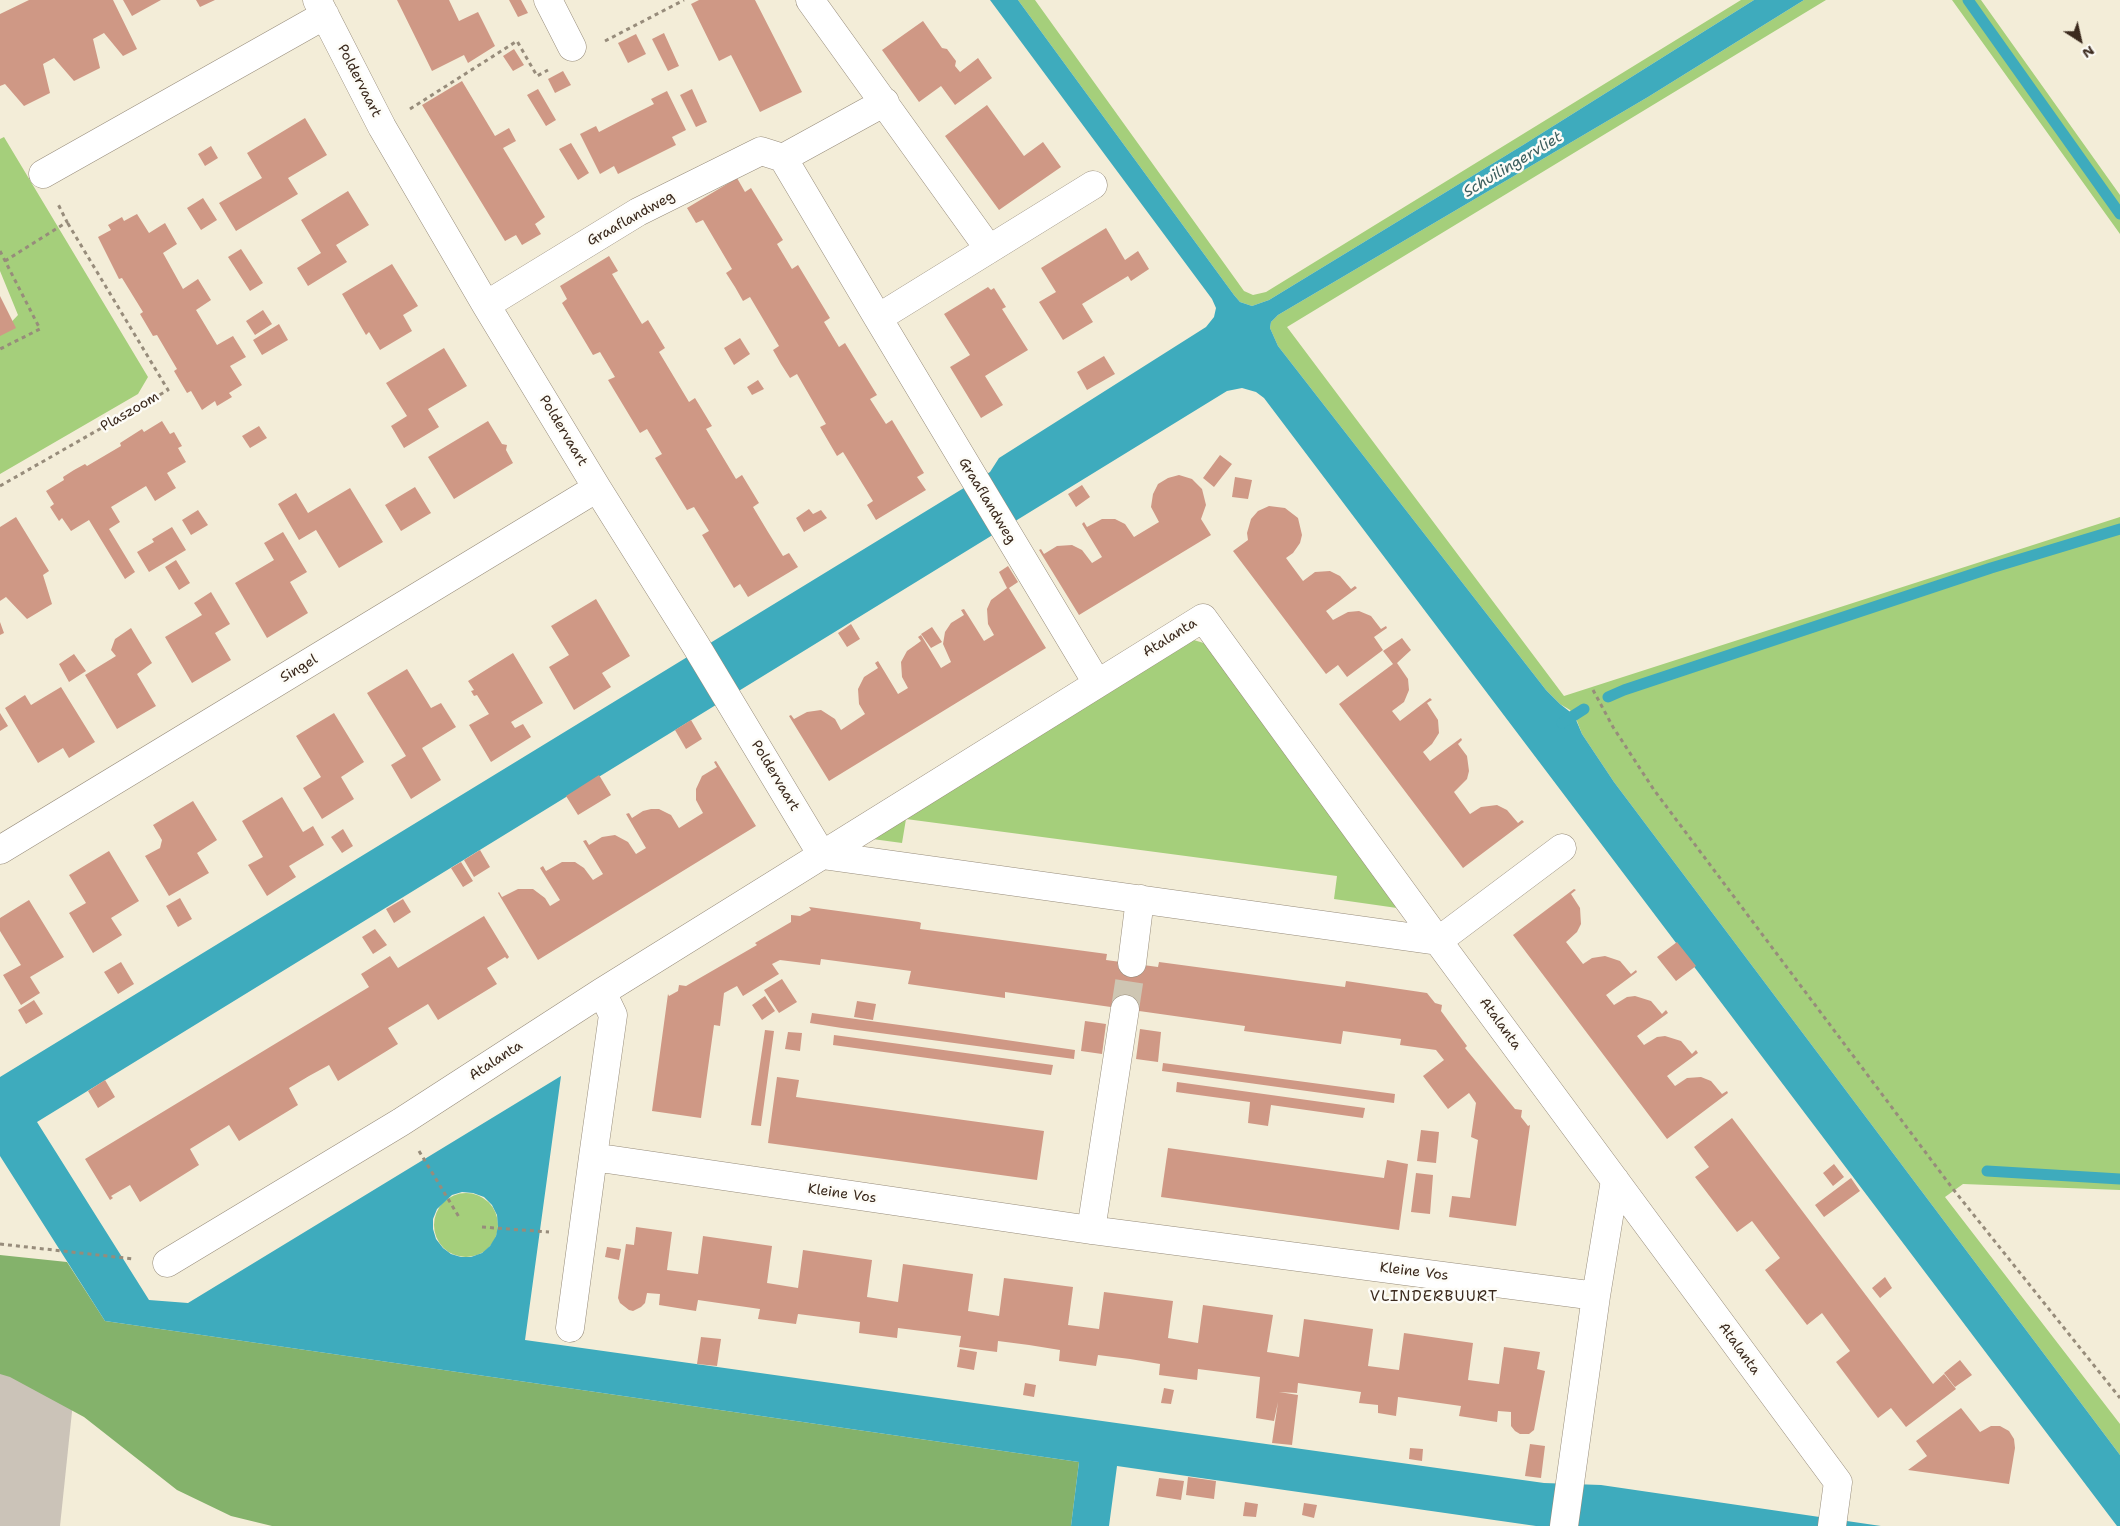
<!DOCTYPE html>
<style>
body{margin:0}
#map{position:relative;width:2120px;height:1526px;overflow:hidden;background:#f3edd8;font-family:"Shantell Sans",sans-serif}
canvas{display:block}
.north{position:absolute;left:2055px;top:15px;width:50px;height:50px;-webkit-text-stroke:4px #fdfcf7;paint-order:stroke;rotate:145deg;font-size:14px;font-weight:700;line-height:20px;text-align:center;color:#3b2a1e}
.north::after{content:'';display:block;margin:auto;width:18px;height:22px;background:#3b2a1e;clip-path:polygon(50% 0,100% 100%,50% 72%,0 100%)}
</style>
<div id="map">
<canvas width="2120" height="1526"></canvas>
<div class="north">N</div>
</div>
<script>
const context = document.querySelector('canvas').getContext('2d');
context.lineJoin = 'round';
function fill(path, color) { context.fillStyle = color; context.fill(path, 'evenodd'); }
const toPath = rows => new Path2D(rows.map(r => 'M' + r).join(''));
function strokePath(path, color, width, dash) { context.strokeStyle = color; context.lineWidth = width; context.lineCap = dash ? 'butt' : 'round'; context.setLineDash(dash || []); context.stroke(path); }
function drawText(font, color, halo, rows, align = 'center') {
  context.font = font + ' "Shantell Sans",sans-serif'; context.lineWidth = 5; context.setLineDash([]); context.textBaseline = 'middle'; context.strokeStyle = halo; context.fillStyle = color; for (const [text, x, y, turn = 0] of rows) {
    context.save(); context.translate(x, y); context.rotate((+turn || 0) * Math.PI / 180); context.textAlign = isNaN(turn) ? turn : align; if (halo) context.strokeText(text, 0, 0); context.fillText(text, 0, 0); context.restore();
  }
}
fill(toPath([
 [0,1334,79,1345,60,1526,0,1526]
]), '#cbc3b8');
fill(toPath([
 [1018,0,1035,0,1244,291,1253,295,1266,292,1741,0,1754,0,1523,145,1269,300,1252,306,1240,302,1234,295],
 [1804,0,1826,0,1287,327,1564,696,2120,517,2120,1190,1963,1184,1945,1197,2120,1424,2120,1455,1614,782,1582,734,1577,721,1570,710,1560,704,1546,690,1278,346,1270,328,1271,322,1278,315,1648,97],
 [1952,0,1981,0,2120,195,2120,234],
 [4,137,148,377,138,394,0,474,0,334,18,315,0,271,0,139],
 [1187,638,1207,644,1404,909,1334,899,1337,876,906,819,902,843,865,838],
 '434 1225a32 32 0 1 1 64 0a32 32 0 1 1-64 0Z'
]), '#a5cf7b');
fill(toPath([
 [0,1255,67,1262,105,1321,1079,1462,1071,1526,272,1526,231,1516,177,1490,84,1417,10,1377,0,1374]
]), '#84b26b');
fill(toPath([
 [990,0,1018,0,1234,295,1240,302,1252,306,1269,300,1523,145,1754,0,1804,0,1648,97,1278,315,1271,322,1270,328,1278,346,1546,690,1560,704,1574,715,1582,734,1614,782,2120,1455,2120,1526,2117,1526,1264,398,1256,392,1242,388,1227,391,37,1122,149,1300,188,1303,561,1076,525,1340,1544,1483,1601,1485,1881,1526,1536,1526,1117,1466,1109,1526,1071,1526,1079,1462,105,1321,0,1156,0,1077,990,472,999,458,1206,327,1214,317,1216,308,1212,299],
 [462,1192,473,1193,484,1197,492,1205,497,1215,498,1226,496,1236,490,1246,482,1253,471,1257,461,1257,451,1254,443,1248,436,1239,433,1229,433,1219,437,1209,452,1195]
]), '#3eabbd');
strokePath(toPath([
 [1968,0,2120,214],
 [1608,697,1624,690,1991,568,2120,529],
 [1562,723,1584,709],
 [1987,1171,2120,1179]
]), '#3eabbd', 11);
fill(toPath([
 [29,0,113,0,137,49,123,56,104,33,93,39,100,68,74,81,54,58,43,64,50,93,24,106,5,84,0,86,0,14],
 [123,0,161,0,132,16],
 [196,0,215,0,200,7],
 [397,0,449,0,459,21,478,12,495,46,468,63,464,55,432,71],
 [509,0,521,0,528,13,518,17],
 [699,0,755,0,802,92,760,112,731,55,719,61,691,4],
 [923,21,942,48,947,49,956,61,955,66,960,72,978,58,992,78,955,105,941,86,919,102,882,50],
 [664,33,679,66,668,71,652,39],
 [636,34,646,54,628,63,618,43],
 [514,49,524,65,513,71,503,56],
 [563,71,571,85,555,93,548,79],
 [462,81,495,136,509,128,516,141,503,148,545,217,535,224,541,234,522,245,516,235,505,241,422,105],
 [538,89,556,120,546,126,527,95],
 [692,89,707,122,696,127,680,95],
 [667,91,686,130,672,137,676,145,618,174,614,166,600,174,580,134,596,126,599,132,626,118,654,104,651,99],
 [987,105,1024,156,1043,142,1061,167,999,210,945,136],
 [305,118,327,155,288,178,298,194,236,231,219,203,262,178,247,153],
 [571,143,589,173,578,180,559,149],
 [211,146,218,158,205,166,198,154],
 [737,178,745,192,751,188,783,240,777,244,792,269,798,265,830,318,824,322,839,347,845,343,877,395,870,399,886,424,892,420,924,473,917,477,926,490,876,520,867,505,873,501,843,452,837,456,820,427,826,424,797,374,790,378,781,364,773,350,779,346,750,297,743,301,735,287,726,273,732,269,703,220,696,223,687,208],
 [348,191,369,225,336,245,347,262,308,286,297,268,321,253,301,220],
 [203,198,217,220,201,230,187,208],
 [137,214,149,233,165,223,177,244,163,253,183,289,198,279,211,300,196,310,217,345,233,336,246,357,230,366,242,385,229,393,232,397,217,406,215,401,202,410,191,391,187,393,174,371,177,369,157,335,153,336,140,314,143,312,122,278,119,279,98,237,111,230,108,225,122,217,124,221],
 [1106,228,1125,260,1138,251,1149,269,1131,281,1128,276,1082,304,1093,322,1063,340,1039,302,1056,292,1041,268],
 [241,249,263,283,250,291,228,257],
 [609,256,618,271,612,274,642,324,648,320,665,348,659,352,689,402,695,398,712,426,706,429,736,479,742,475,759,503,753,507,768,532,783,556,789,553,798,567,748,597,740,584,734,588,702,535,709,531,694,507,687,510,655,458,662,454,647,429,640,433,608,380,615,377,600,352,593,355,562,303,567,299,560,286],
 [392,264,418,306,403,315,412,331,380,350,369,332,366,335,342,294],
 [988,287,991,290,994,288,1006,307,1002,309,1028,350,985,376,1003,405,981,418,950,367,970,355,944,314],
 [0,296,16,328,0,336],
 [263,310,272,324,255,335,246,321],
 [279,324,288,340,262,355,253,340],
 [740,338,750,354,734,365,724,348],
 [444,348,467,386,428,409,439,427,404,448,391,426,407,416,386,383],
 [1104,356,1115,374,1087,390,1077,372],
 [758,380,764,389,752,395,747,387],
 [162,421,170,434,174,432,182,446,178,448,186,462,167,473,176,488,155,501,146,486,111,507,120,522,109,529,135,572,125,579,89,520,71,531,62,518,59,521,50,507,54,504,46,491,64,480,63,477,74,470,85,464,87,466,121,446,120,443,142,429,144,432],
 [488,421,502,444,507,445,506,450,513,463,454,499,428,457],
 [259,426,267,438,250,448,242,436],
 [1220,455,1232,464,1214,487,1203,478],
 [1179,475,1192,479,1202,489,1206,505,1201,519,1211,535,1079,615,1039,550,1041,549,1044,554,1057,546,1072,545,1082,550,1092,563,1102,557,1082,524,1084,522,1087,527,1102,519,1115,519,1125,524,1134,537,1159,522,1151,507,1153,494,1158,484,1168,478],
 [1235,477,1252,480,1248,499,1232,497],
 [1082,485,1090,497,1076,507,1068,494],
 [415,487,431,513,401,531,385,505],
 [350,488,383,542,339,568,316,530,299,540,278,504,296,493,308,513],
 [1269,506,1285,508,1298,518,1302,535,1300,543,1293,553,1286,558,1303,581,1315,572,1330,571,1340,576,1351,589,1355,586,1357,588,1326,611,1333,620,1348,612,1359,611,1371,616,1381,629,1386,626,1387,628,1374,637,1383,650,1347,677,1338,665,1326,674,1233,551,1248,540,1247,533,1251,519,1258,511],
 [809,509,813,514,821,510,827,518,804,532,796,518],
 [198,510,208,525,191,535,182,520],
 [16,517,49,571,43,575,52,604,27,619,6,597,0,601,0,527],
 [172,527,186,550,149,572,137,552,154,542,152,539],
 [283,532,307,572,290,582,308,613,267,638,235,583,274,560,264,543],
 [176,560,190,583,179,590,165,567],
 [1008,566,1018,582,1009,588,1046,648,829,781,789,716,791,715,794,719,807,712,821,710,835,719,841,730,865,714,859,704,858,689,864,677,878,668,875,663,878,661,898,694,908,688,902,677,901,662,907,651,921,641,918,637,921,635,941,668,951,662,943,644,945,632,951,623,964,615,961,610,964,609,984,641,994,635,988,624,987,609,991,600,1007,588,999,572],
 [211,592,230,624,215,633,231,660,192,683,165,637,202,615,194,603],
 [596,599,630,656,602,673,611,687,574,710,549,667,569,655,551,626],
 [0,622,4,633,0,635],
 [851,624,860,639,847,647,838,633],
 [932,627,942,642,931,648,921,634],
 [131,628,152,663,137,674,156,706,117,729,85,675,116,656,111,650,115,639],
 [1402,638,1411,650,1397,663,1408,679,1409,690,1404,702,1392,711,1400,721,1430,698,1432,700,1427,703,1438,720,1439,733,1432,744,1423,752,1430,761,1461,738,1462,740,1458,744,1467,756,1469,771,1467,779,1454,792,1470,814,1481,807,1497,805,1507,810,1518,823,1522,820,1524,822,1463,868,1339,704,1393,664,1383,651],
 [513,653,543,703,511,722,515,728,523,724,531,737,491,762,469,725,489,714,477,695,474,696,471,691,474,690,468,681],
 [74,654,86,671,69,682,59,664],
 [407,669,431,708,441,703,456,727,422,748,441,780,411,799,391,765,406,756,367,693],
 [61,687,95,742,69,758,63,748,38,763,5,708,25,695,31,705],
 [0,713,8,726,0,731],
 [334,713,364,762,341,777,354,799,322,819,303,788,321,777,296,736],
 [691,720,702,739,686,749,675,730],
 [716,761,756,826,538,960,498,893,499,892,502,897,518,889,533,889,545,898,550,906,560,900,540,868,543,866,546,871,562,862,575,862,584,868,593,880,603,874,583,841,586,840,589,845,602,837,615,835,628,842,636,854,646,848,626,814,629,813,632,818,643,811,651,809,659,809,671,815,679,828,703,813,696,800,696,789,702,776,717,767,714,762],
 [599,775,611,795,578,815,566,796],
 [282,797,303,832,313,826,324,845,289,866,296,877,267,896,248,865,263,857,242,821],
 [193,801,217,840,197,853,209,873,169,896,145,856,160,848,162,840,153,825],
 [343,829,353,846,342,853,331,837],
 [480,850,490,867,474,877,464,860],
 [109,851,139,901,111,918,122,935,93,953,69,913,86,903,69,875],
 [461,862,473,881,463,887,451,868],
 [1574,889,1576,890,1571,894,1580,908,1581,924,1577,932,1566,942,1583,964,1592,958,1605,956,1620,961,1631,974,1636,970,1637,972,1606,995,1614,1005,1627,997,1635,996,1651,1001,1662,1014,1666,1010,1668,1013,1637,1036,1644,1045,1657,1037,1665,1036,1681,1041,1692,1054,1696,1050,1698,1053,1667,1076,1675,1086,1687,1078,1701,1077,1711,1081,1722,1094,1727,1091,1728,1093,1667,1139,1513,935],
 [180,898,192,919,178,927,166,906],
 [403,899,411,912,394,923,386,909],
 [29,900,64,957,30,977,40,993,21,1005,3,975,21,965,0,931,0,918],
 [809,907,919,922,921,923,920,929,1107,954,1106,960,1158,967,1159,962,1345,987,1346,981,1427,993,1435,1003,1442,1005,1441,1011,1467,1046,1465,1048,1515,1109,1522,1110,1521,1117,1528,1126,1530,1125,1516,1226,1449,1217,1452,1196,1470,1198,1478,1140,1471,1137,1476,1103,1469,1093,1448,1109,1423,1076,1444,1060,1436,1050,1400,1045,1401,1039,1343,1031,1341,1044,1244,1031,1245,1026,1005,992,1005,998,908,984,911,971,821,959,820,965,780,960,772,964,779,974,743,996,737,986,724,993,720,1026,714,1025,701,1118,652,1111,668,994,669,996,678,991,679,985,686,986,757,945,755,943,791,922,791,915,800,916,811,910],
 [484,916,509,957,507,959,505,957,487,968,497,984,438,1020,428,1004,388,1028,398,1044,338,1081,329,1065,309,1076,289,1088,298,1105,239,1141,229,1125,190,1149,199,1165,140,1202,130,1185,111,1196,113,1198,110,1200,85,1159,369,987,361,974,390,956,398,968],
 [375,929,387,945,373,954,362,937],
 [1677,942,1696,966,1676,981,1657,957],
 [121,962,134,984,118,994,104,972],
 [782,979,797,1002,779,1013,764,990],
 [765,996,775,1011,762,1020,752,1005],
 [34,1000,43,1014,26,1024,18,1010],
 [857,1001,876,1004,873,1020,854,1017],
 [812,1013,951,1032,1075,1050,1074,1059,842,1028,810,1023],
 [1085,1021,1106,1024,1102,1054,1081,1051],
 [1140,1029,1161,1032,1158,1062,1136,1059],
 [765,1030,774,1031,761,1126,751,1125],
 [788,1032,802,1033,800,1051,785,1049],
 [834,1035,1053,1065,1051,1075,833,1045],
 [1163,1063,1395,1094,1394,1103,1162,1071],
 [777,1077,799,1080,796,1097,1044,1131,1037,1180,768,1143],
 [105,1080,115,1097,98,1108,88,1091],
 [1177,1082,1365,1108,1363,1118,1271,1105,1268,1126,1248,1123,1250,1102,1176,1092],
 [1732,1118,1933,1384,1944,1374,1956,1389,1906,1427,1891,1408,1878,1418,1836,1362,1850,1351,1822,1313,1807,1325,1765,1270,1780,1258,1752,1221,1737,1232,1695,1177,1709,1167,1694,1147],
 [1421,1130,1439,1132,1436,1163,1417,1161],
 [1168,1148,1384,1178,1387,1160,1408,1164,1399,1230,1161,1197],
 [1834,1164,1844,1177,1833,1186,1823,1173],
 [1416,1173,1433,1175,1430,1214,1411,1212],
 [1851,1178,1860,1191,1824,1217,1815,1205],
 [636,1227,672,1232,667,1270,698,1274,703,1236,772,1246,767,1283,798,1288,803,1250,872,1260,867,1297,898,1302,903,1264,973,1274,968,1311,999,1316,1004,1278,1073,1287,1068,1325,1099,1329,1104,1292,1173,1301,1168,1338,1198,1343,1203,1305,1273,1315,1267,1352,1299,1357,1304,1319,1373,1329,1368,1366,1399,1370,1404,1333,1473,1343,1468,1380,1499,1384,1504,1347,1540,1352,1537,1369,1545,1371,1534,1430,1529,1434,1520,1434,1515,1431,1511,1426,1511,1412,1498,1411,1497,1422,1459,1416,1461,1406,1398,1397,1396,1416,1378,1413,1378,1405,1359,1403,1361,1392,1298,1383,1297,1393,1279,1392,1298,1395,1292,1445,1272,1443,1278,1402,1274,1421,1256,1418,1260,1377,1198,1369,1197,1380,1159,1375,1160,1364,1130,1359,1098,1355,1096,1366,1059,1361,1060,1350,1029,1345,998,1341,997,1352,959,1347,961,1336,898,1328,897,1338,859,1333,860,1322,798,1314,796,1324,758,1319,760,1309,698,1300,696,1311,659,1305,660,1294,647,1293,645,1303,641,1307,633,1311,629,1310,620,1303,618,1298,626,1244,634,1245],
 [607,1247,621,1249,619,1260,605,1257],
 [1885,1277,1892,1288,1880,1298,1872,1288],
 [701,1337,721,1339,717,1366,697,1364],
 [960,1349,977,1352,974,1370,957,1367],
 [1960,1360,1972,1375,1955,1387,1944,1373],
 [1025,1383,1036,1385,1034,1397,1023,1395],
 [1164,1388,1174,1390,1171,1404,1161,1403],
 [1961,1408,1980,1432,1991,1426,2000,1426,2009,1431,2014,1439,2015,1448,2009,1484,1908,1470,1927,1456,1916,1441],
 [1530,1444,1545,1446,1541,1478,1525,1476],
 [1410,1448,1423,1449,1422,1461,1409,1459],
 [1188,1477,1216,1481,1214,1499,1186,1495],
 [1159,1478,1184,1481,1181,1500,1156,1496],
 [1245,1502,1258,1504,1256,1517,1243,1516],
 [1304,1503,1317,1505,1314,1518,1302,1515]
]), '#cf9885');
strokePath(toPath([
 [1125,1009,1132,963]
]), '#cec6b3', 28, [28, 14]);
const minor = toPath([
 [317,0,382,127,486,305,597,488,695,644,822,855,1438,941,1562,848],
 [548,0,572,47],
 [810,0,989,249],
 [783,158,878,318,1093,185],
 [43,174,325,15],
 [486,305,638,212,761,151,783,158,885,102],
 [878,318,1097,683],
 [0,850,597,488],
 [1132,963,1140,899],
 [602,992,613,1015,593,1157,1091,1230,1596,1296,1564,1526],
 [1091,1230,1125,1009],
 [167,1263,401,1122,602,992,1203,618,1438,941,1838,1482,1832,1526],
 [1596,1296,1615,1180],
 [570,1328,593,1157]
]);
strokePath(minor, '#978c7b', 29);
strokePath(toPath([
 [605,41,684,0],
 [410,109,517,41,537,76,548,70],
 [0,251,40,329,0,349],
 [5,261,67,222,58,204],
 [0,486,168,390,67,222],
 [1593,690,1613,727,1654,790,1953,1189,2120,1398],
 [419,1151,459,1217],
 [482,1227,549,1232],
 [0,1244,134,1259]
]), '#978c7b', 3, [4, 4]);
strokePath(minor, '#fff', 28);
drawText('14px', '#3b2a1e', '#fdfcf7', [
 ["Poldervaart",359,81,63],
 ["Graaflandweg",631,219,-29],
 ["Plaszoom",130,412,-30],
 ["Poldervaart",563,431,59],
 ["Graaflandweg",987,501,59],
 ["Atalanta",1170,638,-32],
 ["Singel",299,669,-31],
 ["Poldervaart",775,776,59],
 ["Atalanta",1500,1024,54],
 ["Atalanta",496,1061,-33],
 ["Kleine Vos",842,1194,8],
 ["Kleine Vos",1414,1272,7],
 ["Atalanta",1739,1349,54]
]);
drawText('italic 15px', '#3c5e5e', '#fdfcf7', [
 ["Schuilingervliet",1513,165,-31]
]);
context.letterSpacing = '1px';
drawText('15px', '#3b2a1e', '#fdfcf7', [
 ["VLINDERBUURT",1434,1297]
]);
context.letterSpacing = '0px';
</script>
